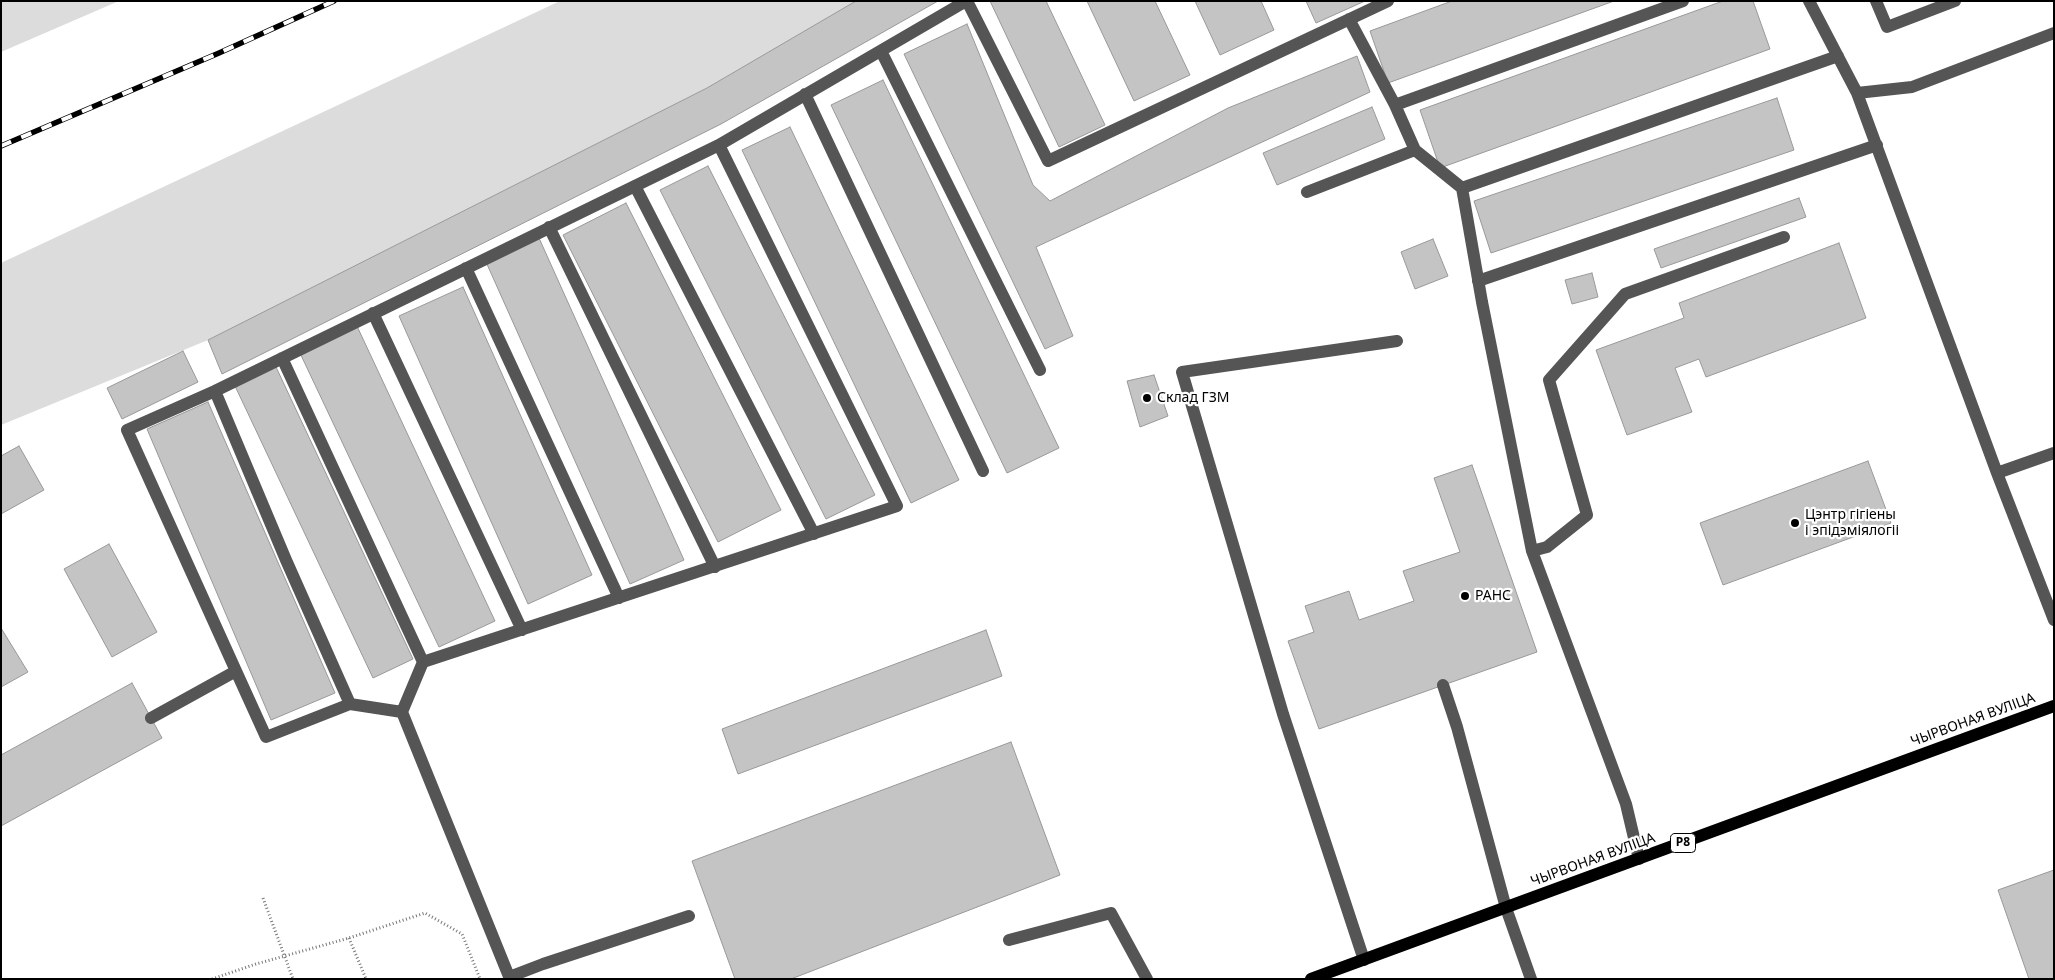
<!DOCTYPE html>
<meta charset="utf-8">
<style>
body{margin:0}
#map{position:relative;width:2055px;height:980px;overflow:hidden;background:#fff;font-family:"Noto Sans",sans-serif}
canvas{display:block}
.frame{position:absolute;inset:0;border:2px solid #000;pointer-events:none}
</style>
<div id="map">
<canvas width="2055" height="980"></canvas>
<div class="frame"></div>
</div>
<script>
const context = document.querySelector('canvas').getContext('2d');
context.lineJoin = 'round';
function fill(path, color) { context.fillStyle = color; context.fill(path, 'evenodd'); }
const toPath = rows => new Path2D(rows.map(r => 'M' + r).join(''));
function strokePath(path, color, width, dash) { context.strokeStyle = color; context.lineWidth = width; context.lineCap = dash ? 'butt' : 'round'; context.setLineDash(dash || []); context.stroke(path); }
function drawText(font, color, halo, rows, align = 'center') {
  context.font = font + ' "Noto Sans",sans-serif'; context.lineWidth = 4.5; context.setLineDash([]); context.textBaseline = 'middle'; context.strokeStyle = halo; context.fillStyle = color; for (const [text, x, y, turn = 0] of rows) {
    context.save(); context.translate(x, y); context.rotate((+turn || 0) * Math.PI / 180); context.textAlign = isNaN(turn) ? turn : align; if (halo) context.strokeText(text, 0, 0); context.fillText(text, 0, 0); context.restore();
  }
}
fill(toPath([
 [1,1,119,1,1,52],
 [560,1,856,1,707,88,208,340,1,425,1,263]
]), '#dcdcdc');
const building = toPath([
 [856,1,938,1,721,124,222,374,208,340,707,88,856,1],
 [990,1,1046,1,1105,125,1059,147,990,1],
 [1087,1,1155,1,1190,75,1134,101,1087,1],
 [1195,1,1261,1,1274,30,1220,55,1195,1],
 [1306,1,1365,1,1316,23,1306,1],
 [1452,1,1614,1,1388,83,1370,31,1452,1],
 [1723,1,1753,1,1770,49,1440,168,1420,110,1723,1],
 [967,24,1033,185,1050,201,1228,108,1357,56,1370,92,1036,247,1073,336,1045,349,904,54,967,24],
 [883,80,1059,448,1007,473,831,105,883,80],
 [1777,98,1794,150,1491,253,1474,201,1777,98],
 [1372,107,1385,139,1277,185,1263,153,1372,107],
 [790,127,959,480,911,503,742,150,790,127],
 [708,166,875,495,826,519,660,190,708,166],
 [1799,198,1806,217,1661,268,1654,249,1799,198],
 [626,203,781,510,718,542,563,235,626,203],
 [539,238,684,560,630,584,486,262,539,238],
 [1433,239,1448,276,1415,289,1401,252,1433,239],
 [1839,243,1866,318,1706,377,1699,359,1675,368,1692,412,1627,435,1596,350,1684,318,1679,303,1839,243],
 [1592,273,1598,297,1572,304,1565,280,1592,273],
 [463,287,592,575,528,604,399,316,463,287],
 [356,324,495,621,439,647,299,351,356,324],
 [183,351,198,382,122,419,107,388,183,351],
 [276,367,413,659,373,678,235,386,276,367],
 [1154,375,1168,416,1140,427,1127,381,1154,375],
 [208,402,335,693,271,720,147,429,208,402],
 [19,446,44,490,1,514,1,456,19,446],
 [1868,461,1891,523,1723,585,1700,523,1868,461],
 [1472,465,1537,652,1319,729,1288,641,1314,632,1305,606,1349,591,1359,620,1414,601,1403,571,1460,552,1434,478,1472,465],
 [109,544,157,632,112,657,64,569,109,544],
 [1,628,28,672,1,687,1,628],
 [986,630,1002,676,738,774,722,729,986,630],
 [132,683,162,738,1,826,1,755,132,683],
 [1011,742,1060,875,791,979,735,979,692,861,1011,742],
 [2054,870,2054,979,2029,979,1998,890,2054,870]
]);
fill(building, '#c4c4c4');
strokePath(building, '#999', 1);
strokePath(toPath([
 [263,898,293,979],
 [349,938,366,979],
 [212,979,256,964,349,938,425,913,462,934,480,979]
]), '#777', 3, [1, 2.5]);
strokePath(toPath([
 [967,1,1048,161,1388,1],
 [1809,1,1857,93,1997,473,2054,620],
 [1876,1,1887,27,1955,1],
 [1349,19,1395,105,1415,150,1462,188,1482,302,1532,551,1626,804,1639,859],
 [881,51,1040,370],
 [1857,93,1912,87,2054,33],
 [805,94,983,471],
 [1395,105,1683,1],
 [635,186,814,534],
 [1462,188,1838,56],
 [1307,192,1415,150],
 [549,227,715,567],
 [466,268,619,598],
 [1478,281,1877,145],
 [373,313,522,630],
 [282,358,423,662],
 [215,391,127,430,236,671],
 [1997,473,2054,453],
 [1532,551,1547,547,1587,515,1549,380,1625,294,1784,237],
 [1443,685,1457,727,1506,908,1531,979],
 [350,704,286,560,215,391,719,145,966,1],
 [151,718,236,671,266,737,350,704,402,712],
 [1009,940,1111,913,1147,979],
 [1364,960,1283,714,1182,372,1397,341],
 [509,977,543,964,689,916],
 [510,979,402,712,423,662,897,506,719,145]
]), '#555', 12);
strokePath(toPath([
 [1311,979,2054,706]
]), '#000', 12);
const rail = toPath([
 [1,146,219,53,334,1]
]);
strokePath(rail, '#000', 5.5);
strokePath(rail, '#fff', 4, [11]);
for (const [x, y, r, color] of [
 [1147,398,5,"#000"],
 [1795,523,5,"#000"],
 [1465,596,5,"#000"]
]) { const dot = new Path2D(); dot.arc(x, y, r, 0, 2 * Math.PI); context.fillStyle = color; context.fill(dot); strokePath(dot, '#fff', 2); }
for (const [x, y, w] of [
 [1683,843,25]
]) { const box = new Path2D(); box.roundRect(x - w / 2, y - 9.5, w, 19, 4); context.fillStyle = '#fff'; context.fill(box); strokePath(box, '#000', 1); }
drawText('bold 12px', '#000', null, [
 ["Р8",1683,843]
]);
drawText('14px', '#000', '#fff', [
 ["Склад ГЗМ",1157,398],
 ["Цэнтр гігіены",1805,515],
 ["і эпідэміялогіі",1805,531],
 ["РАНС",1475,596]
], 'left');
drawText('14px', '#000', '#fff', [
 ["ЧЫРВОНАЯ ВУЛІЦА",1973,720,-20],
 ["ЧЫРВОНАЯ ВУЛІЦА",1593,860,-20]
]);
</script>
